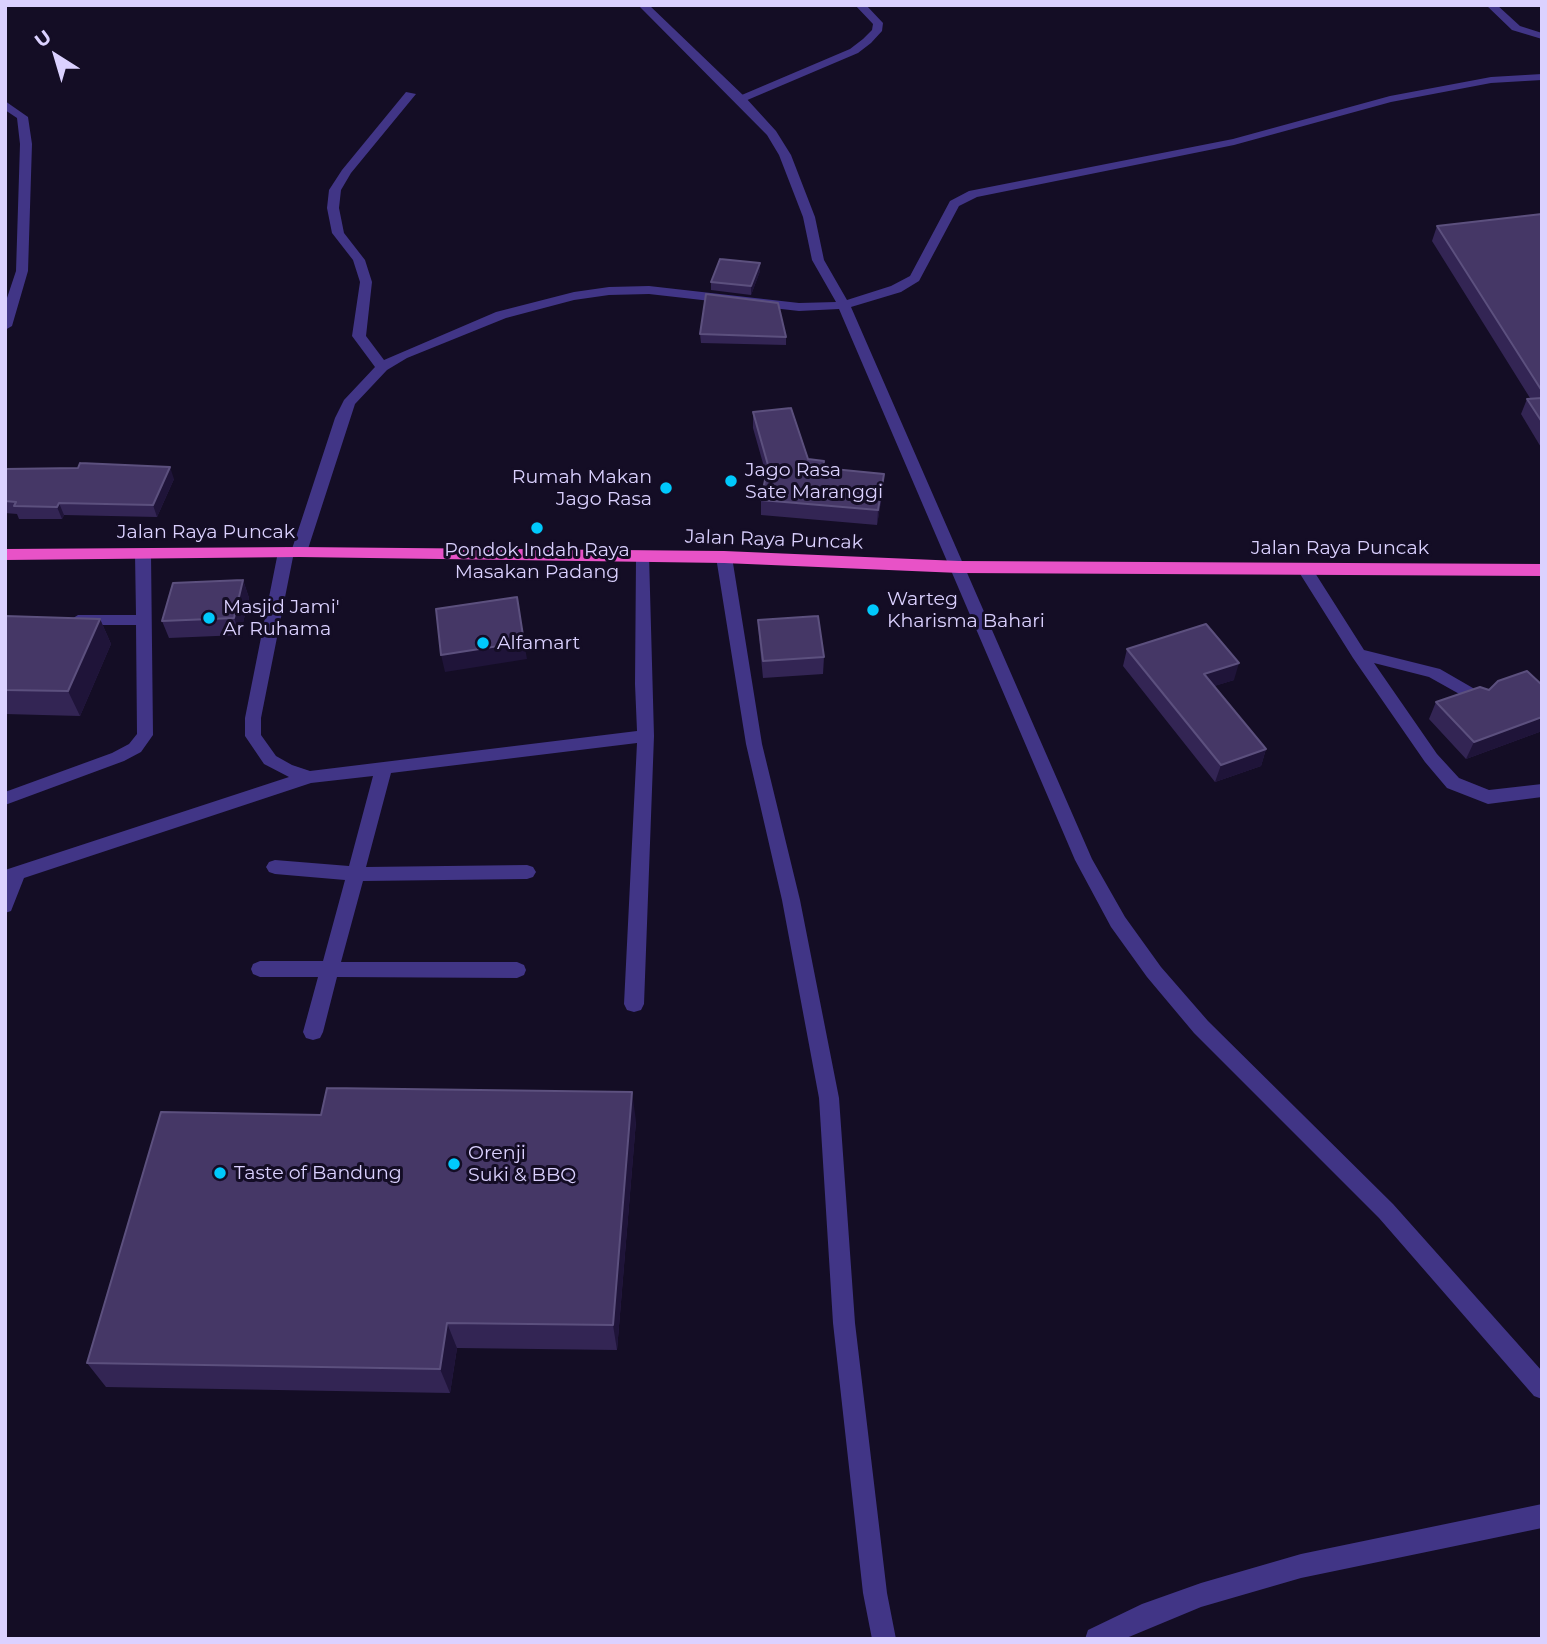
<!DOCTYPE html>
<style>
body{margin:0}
#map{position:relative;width:1547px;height:1644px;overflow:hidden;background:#140d25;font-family:Montserrat,sans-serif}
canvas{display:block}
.frame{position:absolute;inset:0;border:7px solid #dbd1ff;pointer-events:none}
.north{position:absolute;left:21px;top:21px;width:70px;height:70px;-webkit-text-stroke:5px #140d25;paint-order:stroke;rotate:323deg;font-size:19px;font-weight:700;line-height:28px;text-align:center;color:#dbd1ff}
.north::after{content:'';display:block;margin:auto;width:24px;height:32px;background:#dbd1ff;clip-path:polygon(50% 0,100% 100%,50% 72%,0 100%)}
</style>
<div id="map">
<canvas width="1547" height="1644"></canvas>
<div class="frame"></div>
<div class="north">U</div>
</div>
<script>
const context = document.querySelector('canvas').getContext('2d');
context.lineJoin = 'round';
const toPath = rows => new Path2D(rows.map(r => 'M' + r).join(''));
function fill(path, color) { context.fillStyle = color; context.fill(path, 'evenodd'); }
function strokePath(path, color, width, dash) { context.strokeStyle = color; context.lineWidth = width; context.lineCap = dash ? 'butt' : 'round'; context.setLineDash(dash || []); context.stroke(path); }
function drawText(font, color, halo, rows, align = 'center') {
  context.font = font + ' Montserrat,sans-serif'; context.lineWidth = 6; context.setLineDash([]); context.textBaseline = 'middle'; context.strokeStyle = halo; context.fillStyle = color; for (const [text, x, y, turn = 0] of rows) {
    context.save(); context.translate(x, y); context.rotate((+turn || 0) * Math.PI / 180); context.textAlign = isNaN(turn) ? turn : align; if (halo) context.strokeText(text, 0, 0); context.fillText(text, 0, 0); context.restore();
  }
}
fill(toPath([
 [855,5,866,5,883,23,882,31,871,43,858,53,745,101,737,101,737,97,850,49,863,39,872,30,873,24,855,5],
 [5,101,28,117,32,144,28,271,12,326,5,330,5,304,16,271,20,144,17,118,5,110,5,101],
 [286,547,294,552,261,718,261,735,276,756,292,765,310,771,637,731,635,684,636,559,644,554,649,555,654,736,644,1004,641,1010,634,1012,627,1010,624,1004,637,743,391,773,366,867,527,865,533,867,536,872,533,877,527,879,363,881,341,962,517,962,524,965,526,970,524,975,517,978,337,977,323,1032,320,1038,313,1040,306,1038,303,1032,318,977,260,977,253,974,251,969,253,964,260,961,323,961,345,880,275,874,269,872,266,867,269,862,275,860,349,866,373,776,311,783,24,878,11,911,5,913,5,870,289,777,264,764,245,736,245,718,278,552,286,547],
 [143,549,151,554,153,735,141,752,124,761,5,805,5,792,112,753,129,744,137,734,136,625,78,625,70,620,78,615,136,615,135,554,143,549],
 [1305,564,1310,565,1364,650,1440,669,1485,695,1487,699,1479,705,1429,677,1374,663,1437,754,1459,778,1489,790,1542,784,1542,797,1488,804,1447,788,1425,762,1353,658,1297,569,1305,564]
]), '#413586');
fill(toPath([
 [638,5,649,5,745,97,776,131,791,155,815,217,824,260,847,300,891,286,910,276,950,201,969,191,1233,139,1390,96,1491,77,1542,74,1542,80,1491,83,1391,102,1234,145,977,197,959,206,919,281,901,292,851,307,1092,859,1125,917,1161,967,1208,1021,1393,1204,1542,1371,1542,1399,1534,1396,1379,1218,1194,1033,1147,977,1111,927,1075,860,839,309,799,311,649,294,609,295,574,300,506,318,407,358,387,370,355,404,307,552,304,556,294,556,291,552,335,418,344,400,375,367,352,336,360,282,353,260,332,233,327,208,329,190,342,170,406,92,416,94,351,173,341,190,339,208,344,233,365,260,372,282,366,336,384,360,496,312,574,292,609,287,649,286,799,303,836,302,812,260,803,217,779,155,767,135,638,5],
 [1486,5,1497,5,1520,26,1542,33,1542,39,1512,30,1486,5],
 [724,552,732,557,762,744,800,900,839,1098,855,1323,887,1593,896,1639,872,1639,863,1593,833,1323,819,1098,782,900,746,744,716,557,724,552],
 [1542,1504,1542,1528,1301,1578,1201,1607,1124,1639,1085,1639,1088,1630,1142,1604,1201,1583,1301,1554,1542,1504]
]), '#413586');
fill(toPath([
 [299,547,724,551,959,561,1542,564,1542,576,959,573,724,563,299,557,5,560,5,549,299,547]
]), '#e852c7');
fill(toPath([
 [1542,214,1542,449,1521,414,1527,399,1530,398,1432,241,1437,226],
 [760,271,751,295,711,290,711,282],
 [700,334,786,337,786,345,701,343],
 [753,412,808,459,824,461,824,469,883,489,877,525,761,515,761,500,766,474,753,428],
 [5,469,174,479,157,517,64,515,62,519,19,519,17,514,5,513],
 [243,580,249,598,240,635,169,638,162,621],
 [5,616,100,619,111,644,80,716,5,714],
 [758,620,824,657,823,674,763,678,759,637],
 [1127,649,1234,680,1214,686,1266,749,1261,766,1215,782,1123,666],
 [1542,685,1542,731,1466,759,1429,719,1436,702,1489,690],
 [636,1121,617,1350,457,1348,450,1393,106,1387,87,1363]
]), '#332554');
fill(toPath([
 [760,263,760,271,751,295,751,286],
 [170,467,174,479,157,517,153,505],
 [884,474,883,489,877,525,878,510],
 [59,503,64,515,62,519,57,507],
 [243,580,249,598,240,635,234,618],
 [100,619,111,644,80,716,68,691],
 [524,642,527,659,445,672,441,655],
 [1239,663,1234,680,1199,691,1204,674],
 [1542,717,1542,731,1466,759,1474,742],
 [1266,749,1261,766,1215,782,1221,765],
 [632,1092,636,1121,617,1350,613,1325],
 [447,1323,457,1348,450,1393,440,1369]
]), '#1f1439');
const building = toPath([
 [1542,214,1542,391,1437,226,1542,214],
 [720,259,760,263,751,286,711,282,720,259],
 [706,294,778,303,786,337,700,334,706,294],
 [1542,398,1542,422,1527,399,1542,398],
 [791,408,808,459,824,461,823,468,884,474,878,510,761,500,768,465,753,412,791,408],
 [80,463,170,467,153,505,59,503,57,507,14,506,16,502,5,501,5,469,78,468,80,463],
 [243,580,234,618,162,621,173,583,243,580],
 [517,597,524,642,441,655,436,609,517,597],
 [5,616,100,619,68,691,5,690,5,616],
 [818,616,824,657,763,661,758,620,818,616],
 [1206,624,1239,663,1204,674,1266,749,1221,765,1127,649,1206,624],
 [1527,671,1542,685,1542,717,1474,742,1436,702,1480,687,1489,690,1498,681,1527,671],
 [327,1088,632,1092,613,1325,447,1323,440,1369,87,1363,161,1112,321,1115,327,1088]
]);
fill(building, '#453766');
strokePath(building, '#5c507e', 2);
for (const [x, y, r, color] of [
 [731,481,7,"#00c9fc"],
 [666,488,7,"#00c9fc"],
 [537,528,7,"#00c9fc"],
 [873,610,7,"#00c9fc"],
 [209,618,7,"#00c9fc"],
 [483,643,7,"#00c9fc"],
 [454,1164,7,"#00c9fc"],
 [220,1173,7,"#00c9fc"]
]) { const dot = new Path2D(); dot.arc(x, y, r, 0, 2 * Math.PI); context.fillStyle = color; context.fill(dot); strokePath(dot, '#140d25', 2.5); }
drawText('19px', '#dbd1ff', '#140d25', [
 ["Jago Rasa",745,470],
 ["Sate Maranggi",745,492],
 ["Rumah Makan",652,477,"right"],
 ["Jago Rasa",652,499,"right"],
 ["Pondok Indah Raya",537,550,"center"],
 ["Masakan Padang",537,572,"center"],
 ["Warteg",887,599],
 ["Kharisma Bahari",887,621],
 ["Masjid Jami'",223,607],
 ["Ar Ruhama",223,629],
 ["Alfamart",497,643],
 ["Orenji",468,1153],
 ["Suki & BBQ",468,1175],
 ["Taste of Bandung",234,1173]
], 'left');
drawText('19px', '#dbd1ff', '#140d25', [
 ["Jalan Raya Puncak",206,532],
 ["Jalan Raya Puncak",774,540,2],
 ["Jalan Raya Puncak",1340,548]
]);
</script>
